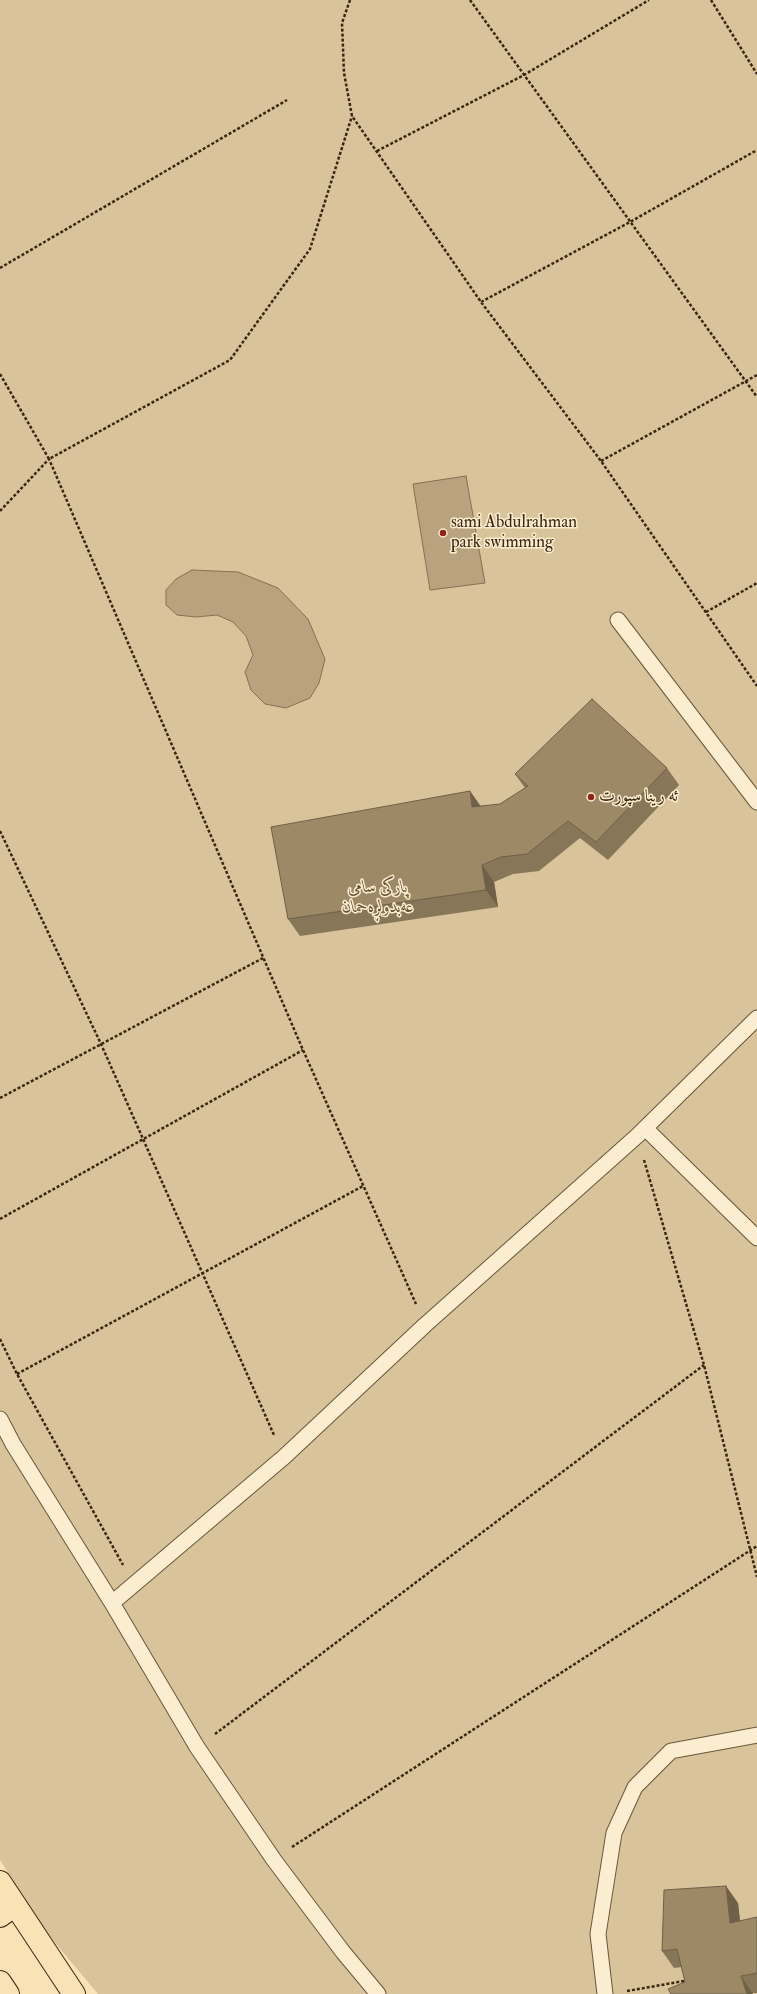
<!DOCTYPE html>
<meta charset="utf-8">
<style>
body{margin:0}
canvas{display:block;background:#f9e3b6}
</style>
<canvas width="757" height="1994"></canvas>
<script>
const context = document.querySelector('canvas').getContext('2d');
context.lineJoin = 'round';
function fill(path, color) { context.fillStyle = color; context.fill(path, 'evenodd'); }
const toPath = rows => new Path2D(rows.map(r => 'M' + r).join(''));
function strokePath(path, color, width, dash) { context.strokeStyle = color; context.lineWidth = width; context.lineCap = dash ? 'butt' : 'round'; context.setLineDash(dash || []); context.stroke(path); }
function drawText(font, color, halo, rows, align = 'center') {
  context.font = font + ' "IM FELL Double Pica",Amiri,serif'; context.lineWidth = 3; context.setLineDash([]); context.textBaseline = 'middle'; context.strokeStyle = halo; context.fillStyle = color; for (const [text, x, y, turn = 0] of rows) {
    context.save(); context.translate(x, y); context.rotate((+turn || 0) * Math.PI / 180); context.textAlign = isNaN(turn) ? turn : align; if (halo) context.strokeText(text, 0, 0); context.fillText(text, 0, 0); context.restore();
  }
}
fill(toPath([
 [0,0,757,0,757,1994,98,1994,46,1932,0,1860]
]), '#d9c39a');
const water = toPath([
 [466,476,485,583,430,590,413,484,466,476],
 [192,570,238,572,278,588,308,619,325,659,319,683,310,698,286,708,265,704,251,690,245,672,253,655,246,636,233,622,217,615,196,617,177,615,166,605,166,590,176,579,192,570]
]);
fill(water, '#b8a37e');
strokePath(water, '#867152', 1);
const service = toPath([
 [618,620,757,802],
 [645,1128,757,1238],
 [0,1419,13,1444,112,1603,197,1747,274,1860,343,1952,378,1994],
 [112,1603,284,1457,425,1325,637,1136,757,1018],
 [605,1994,598,1934,614,1833,635,1787,671,1751,757,1735]
]);
const primary = toPath([
 [0,1882,74,1994],
 [0,1916,15,1905],
 [0,1982,8,1994]
]);
strokePath(service, '#6a563a', 17);
strokePath(primary, '#3b2711', 24);
strokePath(toPath([
 [350,0,342,23,344,73,352,116,481,302,601,461,757,686],
 [470,0,757,397],
 [711,0,757,74],
 [377,151,524,75,649,0],
 [0,268,287,100],
 [481,302,630,222,757,150],
 [0,374,49,459,230,360,310,249,352,116],
 [601,461,757,375],
 [0,511,49,459,303,1050,416,1304],
 [706,612,757,583],
 [0,831,101,1044,274,1435],
 [0,1098,263,958],
 [644,1160,704,1365,757,1577],
 [0,1219,303,1050],
 [0,1339,17,1374,123,1565],
 [17,1374,363,1186],
 [215,1734,704,1365],
 [292,1847,757,1546],
 [627,1991,684,1981]
]), '#3b2711', 2.5, [3, 2]);
strokePath(service, '#fbedd0', 15);
strokePath(primary, '#f9e3b6', 22);
fill(toPath([
 [667,768,679,785,608,860,580,838,539,871,513,874,494,882,498,907,300,936,288,919,470,791,480,806,500,804,525,788,515,774],
 [738,1903,740,1921,757,1917,757,1993,753,1993,753,1994,671,1994,685,1982,682,1967,674,1968,662,1951]
]), '#887659');
fill(toPath([
 [470,791,482,808,472,807],
 [482,865,494,882,498,907,486,890],
 [726,1886,738,1903,742,1940,730,1923],
 [741,1976,753,1994,747,1994]
]), '#6f6048');
const building = toPath([
 [592,699,667,768,596,842,568,821,527,854,501,857,482,865,486,890,288,919,271,827,470,791,472,807,500,804,528,786,515,774,592,699],
 [726,1886,730,1923,757,1917,757,1973,741,1976,747,1994,671,1994,668,1989,685,1982,677,1949,662,1951,664,1890,726,1886]
]);
fill(building, '#9e8967');
strokePath(building, '#6f6048', 1);
for (const [x, y, r, color] of [
 [443,533,4,"#8f2418"],
 [591,797,4,"#8f2418"]
]) { const dot = new Path2D(); dot.arc(x, y, r, 0, 2 * Math.PI); context.fillStyle = color; context.fill(dot); strokePath(dot, '#fbedd0', 1.5); }
drawText('17px', '#3b2711', '#fbedd0', [
 ["sami Abdulrahman",451,523],
 ["park swimming",451,543],
 ["ئه رينا سپورت",599,797]
], 'left');
drawText('italic 17px', '#624e33', '#fbedd0', [
 ["پارکی سامی",378,888],
 ["عەبدولڕەحمان",378,908]
]);
</script>
